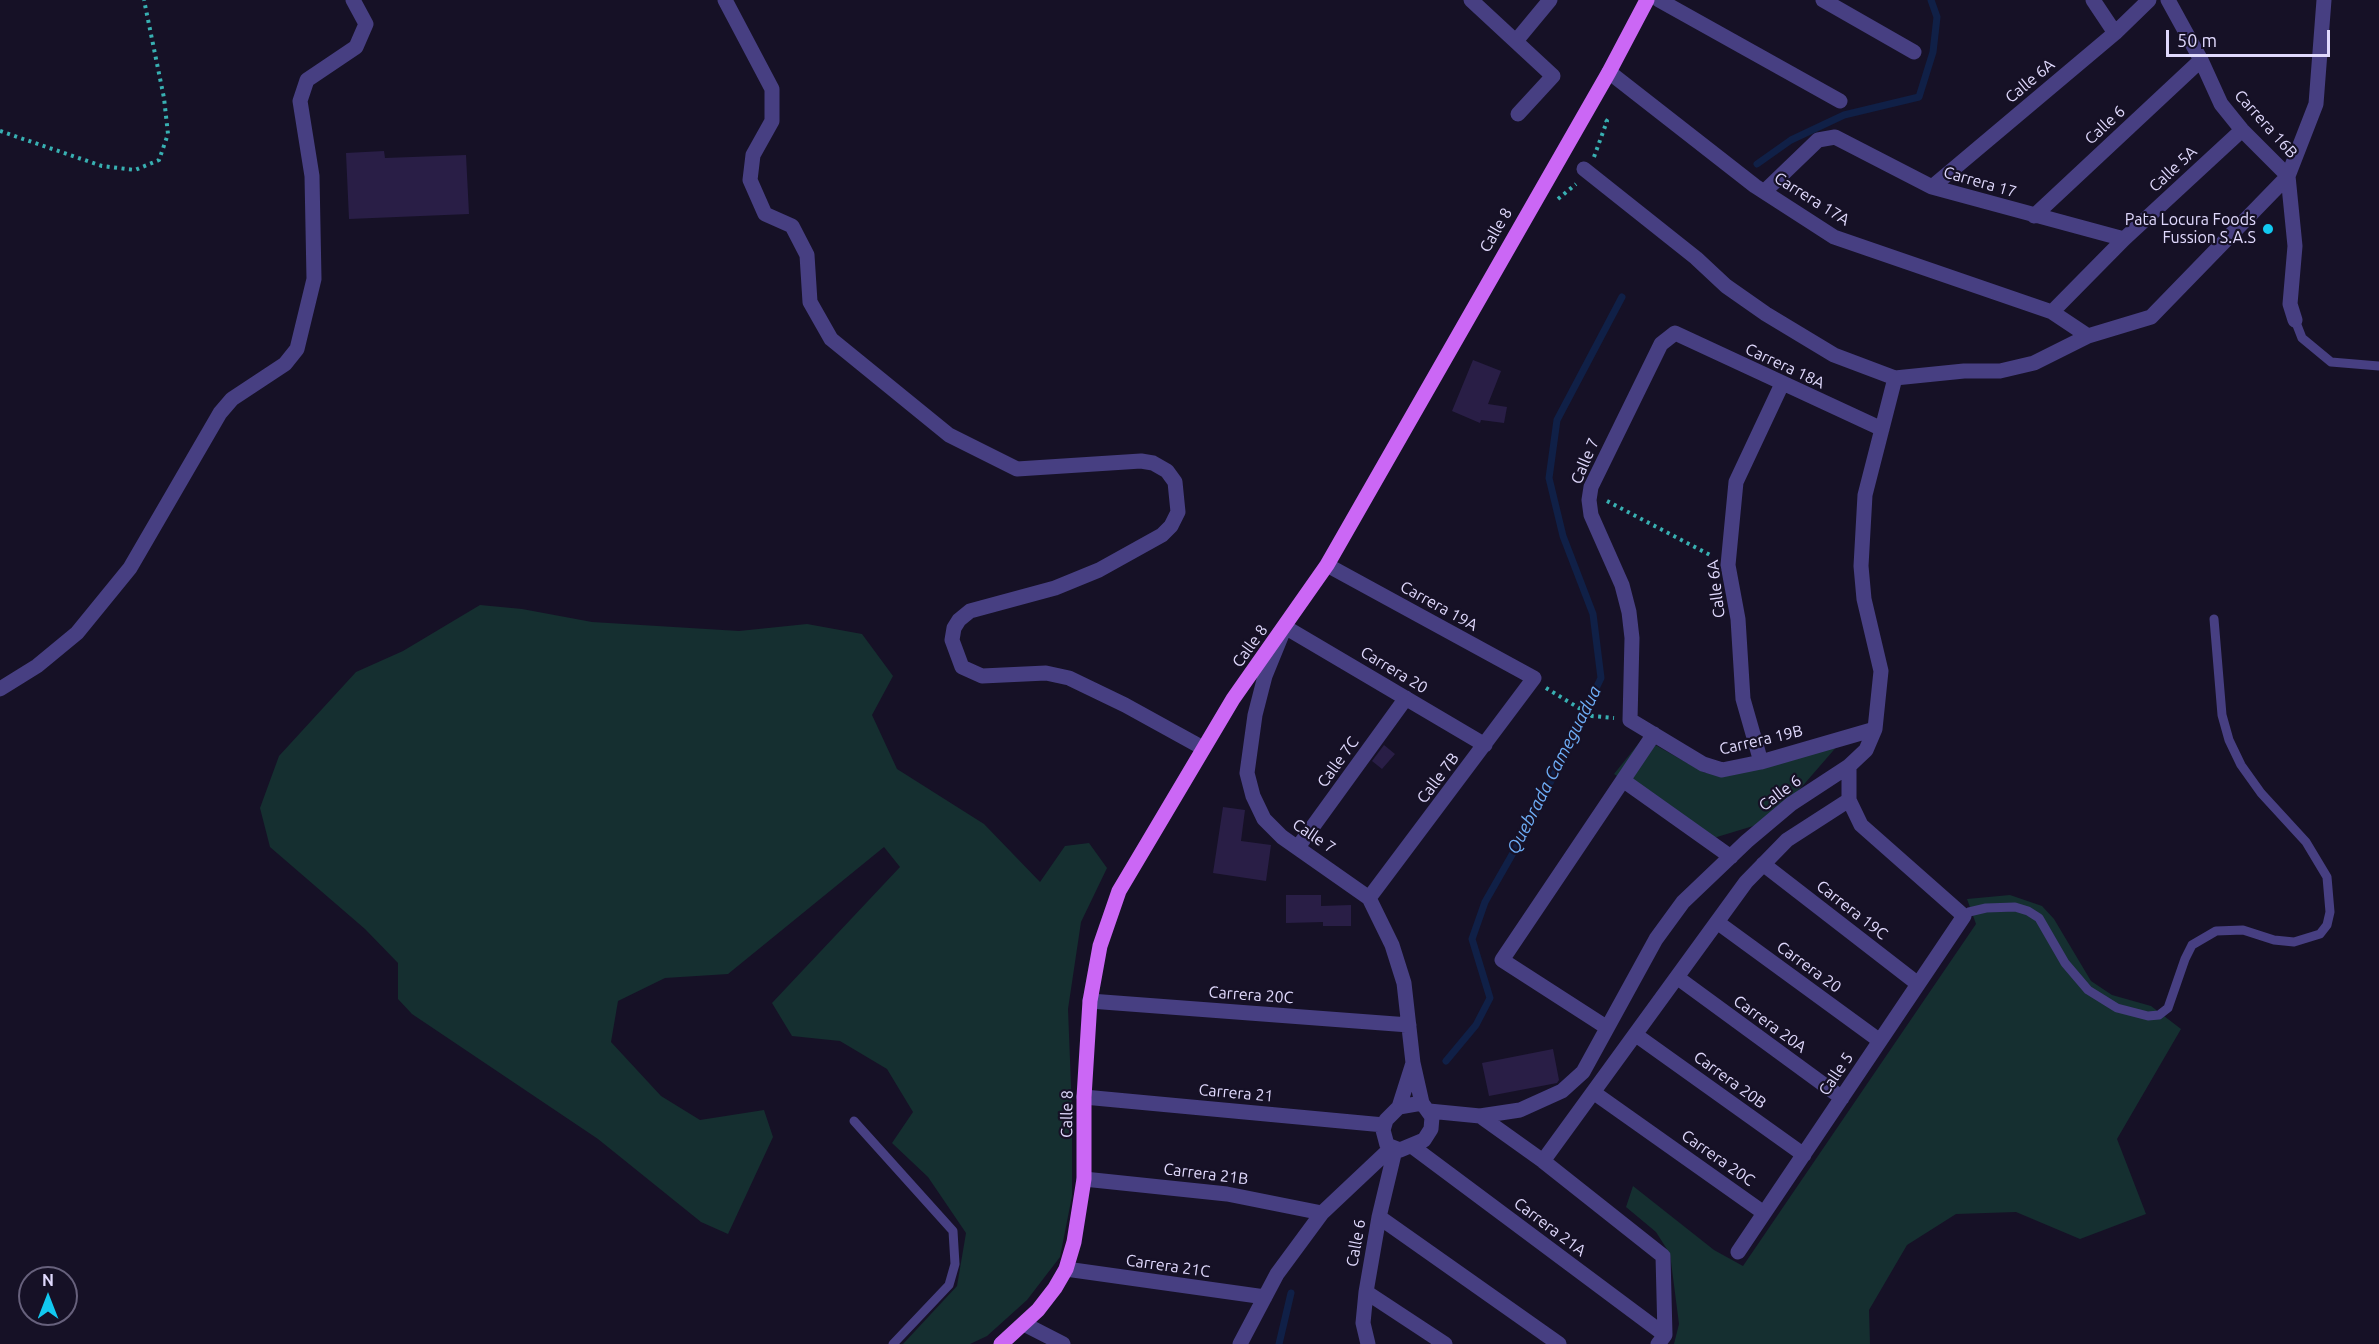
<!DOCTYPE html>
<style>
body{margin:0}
#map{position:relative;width:2379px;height:1344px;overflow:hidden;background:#161126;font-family:Ubuntu,sans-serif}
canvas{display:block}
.north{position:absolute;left:18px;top:1266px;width:60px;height:60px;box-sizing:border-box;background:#161126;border:2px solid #67617c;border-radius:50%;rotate:0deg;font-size:16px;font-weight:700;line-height:24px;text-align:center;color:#e0d9fd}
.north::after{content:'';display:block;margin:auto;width:21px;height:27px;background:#12c9f0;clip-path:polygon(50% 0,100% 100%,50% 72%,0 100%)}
.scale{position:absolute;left:2166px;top:30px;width:164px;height:27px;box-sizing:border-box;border:3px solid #e0d9fd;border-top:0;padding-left:8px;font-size:18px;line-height:21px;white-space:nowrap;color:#e0d9fd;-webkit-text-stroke:4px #161126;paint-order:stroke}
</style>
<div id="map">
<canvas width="2379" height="1344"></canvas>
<div class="north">N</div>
<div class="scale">50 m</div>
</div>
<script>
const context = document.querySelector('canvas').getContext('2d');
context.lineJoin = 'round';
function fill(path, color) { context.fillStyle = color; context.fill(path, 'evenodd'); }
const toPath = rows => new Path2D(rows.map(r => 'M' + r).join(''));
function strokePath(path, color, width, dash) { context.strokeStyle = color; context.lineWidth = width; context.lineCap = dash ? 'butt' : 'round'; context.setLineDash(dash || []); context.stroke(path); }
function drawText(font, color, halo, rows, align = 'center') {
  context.font = font + ' Ubuntu,sans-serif'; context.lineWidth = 4.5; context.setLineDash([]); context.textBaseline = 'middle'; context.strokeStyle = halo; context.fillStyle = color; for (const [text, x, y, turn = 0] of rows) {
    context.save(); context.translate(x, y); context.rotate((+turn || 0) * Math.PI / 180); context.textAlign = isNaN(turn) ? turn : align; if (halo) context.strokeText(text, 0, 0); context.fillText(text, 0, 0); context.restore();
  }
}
fill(toPath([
 [480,605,522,609,592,622,739,631,807,624,862,634,893,676,872,715,897,769,984,824,1040,882,1065,846,1089,843,1107,868,1081,922,1068,1009,1072,1111,1072,1196,1060,1257,1027,1300,987,1336,970,1344,903,1344,957,1286,966,1233,928,1177,892,1143,913,1112,887,1069,840,1041,792,1036,772,1003,900,867,884,847,728,974,665,978,618,1001,611,1042,661,1096,700,1120,764,1110,773,1137,728,1234,701,1222,598,1139,412,1014,398,999,398,963,365,929,270,847,260,808,279,756,356,672,403,651],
 [1643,738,1705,773,1839,744,1773,820,1707,840,1691,826,1614,774],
 [2010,895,2042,906,2054,919,2091,981,2112,995,2151,1006,2181,1029,2117,1139,2146,1214,2080,1239,2016,1212,1956,1214,1907,1245,1869,1310,1870,1344,1674,1344,1679,1324,1670,1254,1656,1232,1626,1207,1633,1186,1714,1250,1743,1266,1976,924,1967,899]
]), '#152f30');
strokePath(toPath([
 [1757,164,1791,140,1844,115,1919,97,1933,52,1937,17,1931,0],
 [1446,1061,1476,1025,1490,998,1472,939,1485,902,1533,818,1601,678,1593,614,1563,536,1549,478,1557,420,1622,297],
 [1279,1344,1291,1293]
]), '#102047', 7);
fill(toPath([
 [384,151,385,158,466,155,469,214,349,219,346,153],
 [1473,360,1501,371,1488,404,1507,407,1504,423,1481,420,1480,423,1452,411],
 [1384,745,1395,754,1382,769,1372,761],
 [1223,807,1245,810,1241,841,1271,845,1266,881,1213,873],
 [1286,895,1321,895,1321,906,1351,905,1351,926,1323,926,1323,922,1286,923],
 [1553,1049,1559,1080,1557,1083,1489,1096,1482,1063]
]), '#291e46');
strokePath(toPath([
 [0,131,102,166,135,170,159,160,168,134,164,98,144,0],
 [1594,157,1607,121,1602,118],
 [1558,199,1576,184],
 [1607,501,1712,556],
 [1546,688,1592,716,1614,718]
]), '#38b0b2', 4, [3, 4.5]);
strokePath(toPath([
 [2295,320,2302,338,2331,362,2379,366],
 [1964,916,1969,912,1986,908,2015,907,2028,911,2039,918,2065,963,2088,990,2117,1008,2148,1016,2159,1015,2168,1008,2185,959,2192,945,2216,931,2243,930,2274,940,2294,942,2320,934,2327,925,2330,912,2327,877,2306,842,2261,793,2241,765,2229,740,2222,715,2214,619],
 [854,1121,953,1231,955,1264,949,1285,893,1344]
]), '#473f82', 9);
strokePath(toPath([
 [725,0,772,89,772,121,753,155,750,180,765,214,792,226,807,255,810,302,831,339,949,435,1017,469,1141,461,1153,463,1167,471,1175,482,1178,512,1171,526,1162,535,1099,570,1055,588,970,611,959,620,954,628,952,640,962,667,982,676,1046,673,1069,678,1125,705,1203,748],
 [1471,0,1553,76,1518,114],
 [1659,0,1840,101],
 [1823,0,1914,52],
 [2093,0,2115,33],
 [2168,0,2201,60,2221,104,2242,130,2288,176,2295,246,2290,304,2295,320],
 [1516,41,1550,0],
 [1609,72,1755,186,1834,237,2052,312,2088,336],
 [1584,169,1696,258,1726,286,1766,314,1834,355,1895,378,1964,371,2000,371,2034,363,2088,336,2151,317,2288,176,2316,104,2324,0],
 [1932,187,2115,33,2149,0],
 [1765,191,1818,140,1835,137,1932,187,2124,239],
 [2034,216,2201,60],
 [2052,312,2124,239,2242,130],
 [1327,565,1534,678,1369,898],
 [0,689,37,666,77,633,130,568,220,413,232,399,285,364,297,349,314,279,312,176,300,101,307,80,356,47,366,24,353,0],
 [1875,729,1761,762,1722,770,1703,764,1630,720,1632,638,1629,612,1622,585,1591,515,1589,500,1591,487,1661,344,1675,333,1882,429],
 [1761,762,1743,699,1738,619,1728,565,1736,482,1782,384],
 [1624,781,1731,857],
 [1298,847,1406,698],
 [1763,864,1918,984],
 [1717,922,1880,1041],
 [1678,978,1842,1098],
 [1090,1001,1409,1025],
 [1606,1027,1502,960,1654,734],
 [1636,1035,1804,1155],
 [1593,1092,1764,1213],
 [1084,1097,1384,1125],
 [1422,1103,1413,1063,1404,983,1392,945,1369,898,1282,837,1264,819,1253,796,1247,773,1255,715,1265,676,1285,627,1485,745],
 [1422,1103,1432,1117,1431,1129,1424,1140,1400,1150,1387,1145,1383,1130,1386,1120,1399,1107,1422,1103],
 [1399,1107,1413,1063],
 [1429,1111,1480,1116,1520,1110,1562,1091,1583,1072,1656,939,1683,902,1747,841,1791,804,1849,766,1866,750,1875,729,1881,671,1864,599,1861,566,1865,495,1895,378],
 [1480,1116,1543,1161,1663,1256,1665,1335,1658,1344],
 [1413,1147,1665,1335],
 [1543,1161,1746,882,1787,840,1849,800],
 [1084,1179,1227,1194,1322,1213],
 [1379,1217,1559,1344],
 [1738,1252,1964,916,1861,825,1849,800,1849,766],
 [1066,1269,1265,1297],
 [1366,1292,1445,1344],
 [1024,1324,1063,1344],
 [1240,1344,1277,1274,1322,1213,1391,1148],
 [1368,1344,1363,1323,1366,1292,1379,1217,1395,1150]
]), '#473f82', 15);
strokePath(toPath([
 [1001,1344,1038,1310,1055,1288,1066,1269,1074,1242,1084,1179,1084,1097,1090,1001,1100,946,1119,891,1233,699,1327,565,1609,72,1647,0]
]), '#cb67f5', 15);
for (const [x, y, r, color] of [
 [2268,229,6,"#12c9f0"]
]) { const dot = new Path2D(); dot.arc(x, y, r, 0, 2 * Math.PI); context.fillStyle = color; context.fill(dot); strokePath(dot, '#161126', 2); }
drawText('16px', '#e0d9fd', '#161126', [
 ["Calle 6A",2030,81,-40],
 ["Carrera 16B",2266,124,48],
 ["Calle 6",2105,125,-43],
 ["Calle 5A",2173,169,-43],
 ["Carrera 17",1980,182,16],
 ["Carrera 17A",1812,199,32],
 ["Calle 8",1496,230,-60],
 ["Carrera 18A",1785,366,25],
 ["Calle 7",1585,461,-67],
 ["Calle 6A",1716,589,-97],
 ["Carrera 19A",1439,606,29],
 ["Calle 8",1250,646,-54],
 ["Carrera 20",1394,670,31],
 ["Carrera 19B",1761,740,-13],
 ["Calle 7C",1338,762,-54],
 ["Calle 7B",1438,778,-53],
 ["Calle 6",1780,793,-37],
 ["Calle 7",1314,836,34],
 ["Carrera 19C",1852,910,38],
 ["Carrera 20",1809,967,36],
 ["Carrera 20C",1251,995,4],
 ["Carrera 20A",1770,1024,36],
 ["Calle 5",1836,1074,-56],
 ["Carrera 20B",1730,1080,36],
 ["Carrera 21",1236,1093,5],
 ["Calle 8",1067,1114,-89],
 ["Carrera 20C",1718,1158,35],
 ["Carrera 21B",1206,1174,7],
 ["Carrera 21A",1550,1227,37],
 ["Calle 6",1356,1243,-80],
 ["Carrera 21C",1168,1266,8]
]);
drawText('16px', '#e0d9fd', '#161126', [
 ["Pata Locura Foods",2256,220],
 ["Fussion S.A.S",2256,238]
], 'right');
drawText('italic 18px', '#6eadf6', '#161126', [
 ["Quebrada Cameguadua",1554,770,-63]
]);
</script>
